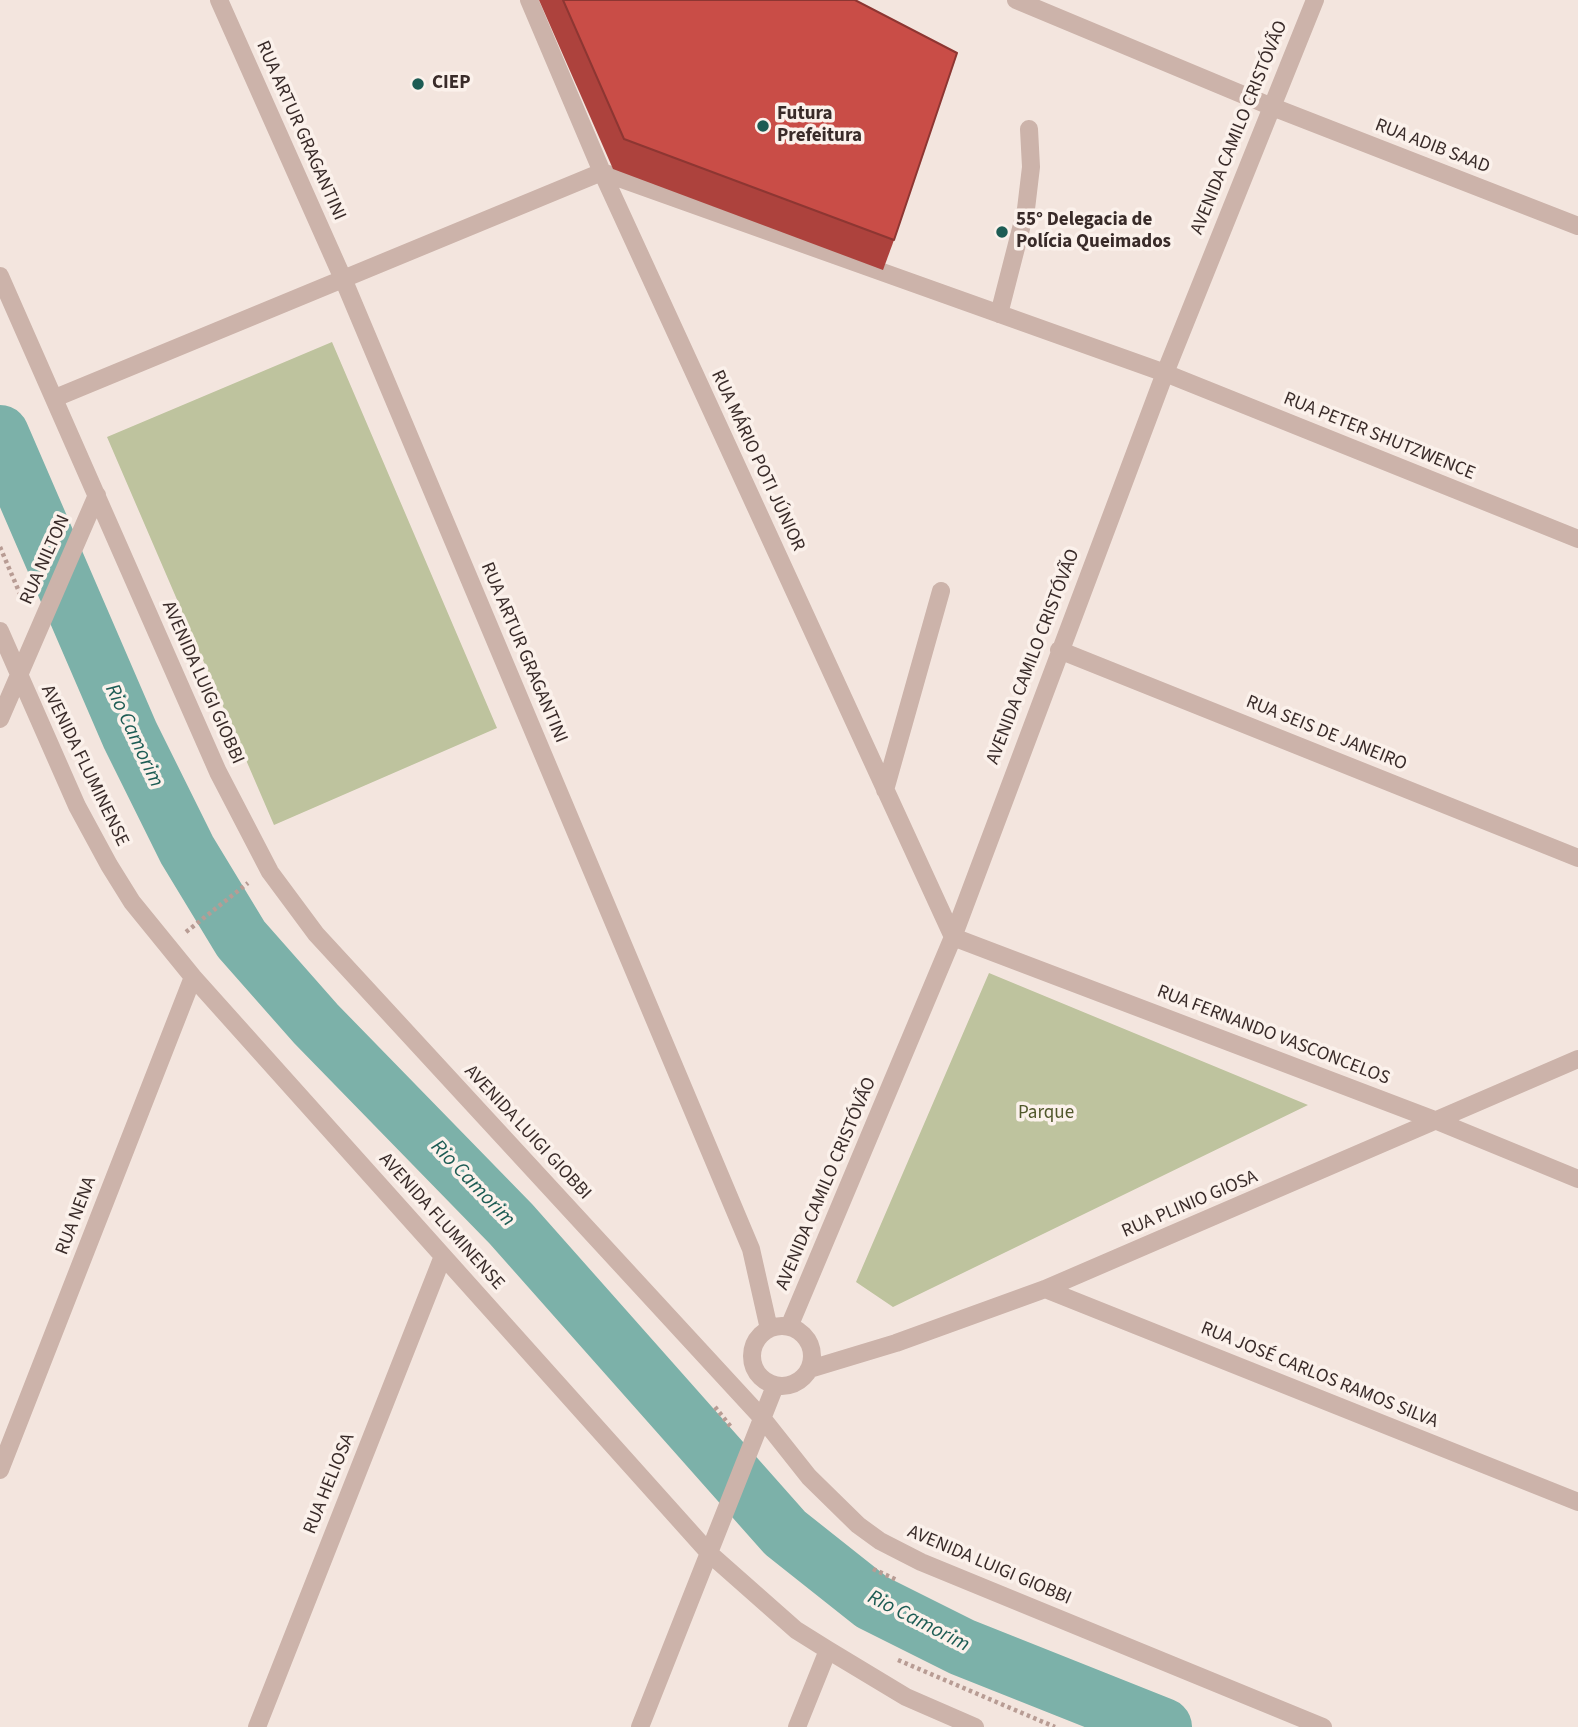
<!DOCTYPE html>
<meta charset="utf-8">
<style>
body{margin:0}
canvas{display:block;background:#f3e5de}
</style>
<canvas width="1578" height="1727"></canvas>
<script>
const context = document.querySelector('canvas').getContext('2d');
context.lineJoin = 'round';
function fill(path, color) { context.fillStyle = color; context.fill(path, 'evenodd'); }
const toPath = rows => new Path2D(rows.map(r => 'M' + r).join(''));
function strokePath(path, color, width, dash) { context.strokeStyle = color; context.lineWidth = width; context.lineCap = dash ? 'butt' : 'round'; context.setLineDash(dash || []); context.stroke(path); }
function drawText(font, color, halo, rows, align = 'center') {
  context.font = font + ' "Source Sans 3",sans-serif'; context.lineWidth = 7; context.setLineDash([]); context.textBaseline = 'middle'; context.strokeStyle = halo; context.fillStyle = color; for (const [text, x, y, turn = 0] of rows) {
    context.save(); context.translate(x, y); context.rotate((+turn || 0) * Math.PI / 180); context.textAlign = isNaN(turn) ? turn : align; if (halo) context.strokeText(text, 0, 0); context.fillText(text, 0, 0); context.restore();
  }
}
fill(toPath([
 [332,342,497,728,274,825,107,437],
 [989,973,1308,1105,893,1307,856,1282]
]), '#bec39e');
strokePath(toPath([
 [0,434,130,735,187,850,241,939,316,1024,511,1224,785,1533,872,1602,962,1647,1163,1727]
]), '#7cb1a9', 58);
strokePath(toPath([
 [0,547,23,601],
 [186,932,248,883],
 [715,1407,731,1427],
 [873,1569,897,1580],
 [898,1660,1055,1727]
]), '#b89c94', 4.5, [3.5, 3.5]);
strokePath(toPath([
 [219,0,344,281,751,1249,769,1329],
 [529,0,602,172,953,937,1437,1121,1578,1179],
 [1016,0,1270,106,1578,226],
 [0,276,218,772,270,872,316,934,763,1419,809,1477,858,1525,880,1541,921,1562,1323,1727],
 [999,314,1026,209,1031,167,1029,129],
 [55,398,602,172,1165,373,1578,539],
 [0,631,77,806,109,865,132,902,193,977,710,1554,796,1630,828,1650,906,1697,975,1727],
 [1059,650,1578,858],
 [0,719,97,495],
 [885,790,941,591],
 [1045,1289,1578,1502],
 '752 1356a30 30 0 1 1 60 0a30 30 0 1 1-60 0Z',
 [789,1327,953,937,1165,373,1315,0],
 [810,1369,896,1343,1045,1289,1578,1059],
 [0,1470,193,977],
 [257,1727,443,1256],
 [640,1727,775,1386],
 [797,1727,828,1650]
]), '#ccb3aa', 18);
fill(toPath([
 [539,0,855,0,894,240,883,270,613,169]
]), '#ad423d');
const building = toPath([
 [563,0,855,0,957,53,894,240,624,139,563,0]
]);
fill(building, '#c94d47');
strokePath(building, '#8d3632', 2);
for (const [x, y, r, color] of [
 [418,84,7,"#1d5c54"],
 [763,126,7,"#1d5c54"],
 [1002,232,7,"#1d5c54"]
]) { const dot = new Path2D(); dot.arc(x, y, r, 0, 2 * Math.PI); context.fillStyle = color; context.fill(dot); strokePath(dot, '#fbf1eb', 2.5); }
drawText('bold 19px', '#392b29', '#fbf1eb', [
 ["CIEP",432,84],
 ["Futura",777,115],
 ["Prefeitura",777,137],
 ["55° Delegacia de",1016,221],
 ["Polícia Queimados",1016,243]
], 'left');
drawText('19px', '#392b29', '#fbf1eb', [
 ["AVENIDA CAMILO CRISTÓVÃO",1240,128,-68],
 ["RUA ARTUR GRAGANTINI",300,131,66],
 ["RUA ADIB SAAD",1432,147,21],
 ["RUA PETER SHUTZWENCE",1379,437,22],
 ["RUA MÁRIO POTI JÚNIOR",757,461,65],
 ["RUA NILTON",46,560,-66],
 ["RUA ARTUR GRAGANTINI",523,653,67],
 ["AVENIDA CAMILO CRISTÓVÃO",1034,657,-69],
 ["AVENIDA LUIGI GIOBBI",202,683,66],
 ["RUA SEIS DE JANEIRO",1326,734,22],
 ["AVENIDA FLUMINENSE",84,766,64],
 ["RUA FERNANDO VASCONCELOS",1273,1036,21],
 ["AVENIDA LUIGI GIOBBI",527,1133,47],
 ["AVENIDA CAMILO CRISTÓVÃO",827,1184,-67],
 ["RUA PLINIO GIOSA",1190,1205,-23],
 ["RUA NENA",77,1216,-69],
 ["AVENIDA FLUMINENSE",441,1222,48],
 ["RUA JOSÉ CARLOS RAMOS SILVA",1319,1376,22],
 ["RUA HELIOSA",330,1484,-68],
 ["AVENIDA LUIGI GIOBBI",989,1566,23]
]);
drawText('19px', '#51582c', '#fbf1eb', [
 ["Parque",1046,1114]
]);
drawText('italic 21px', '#1d5c54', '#fbf1eb', [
 ["Rio Camorim",133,736,65],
 ["Rio Camorim",472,1184,46],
 ["Rio Camorim",918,1622,27]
]);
</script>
